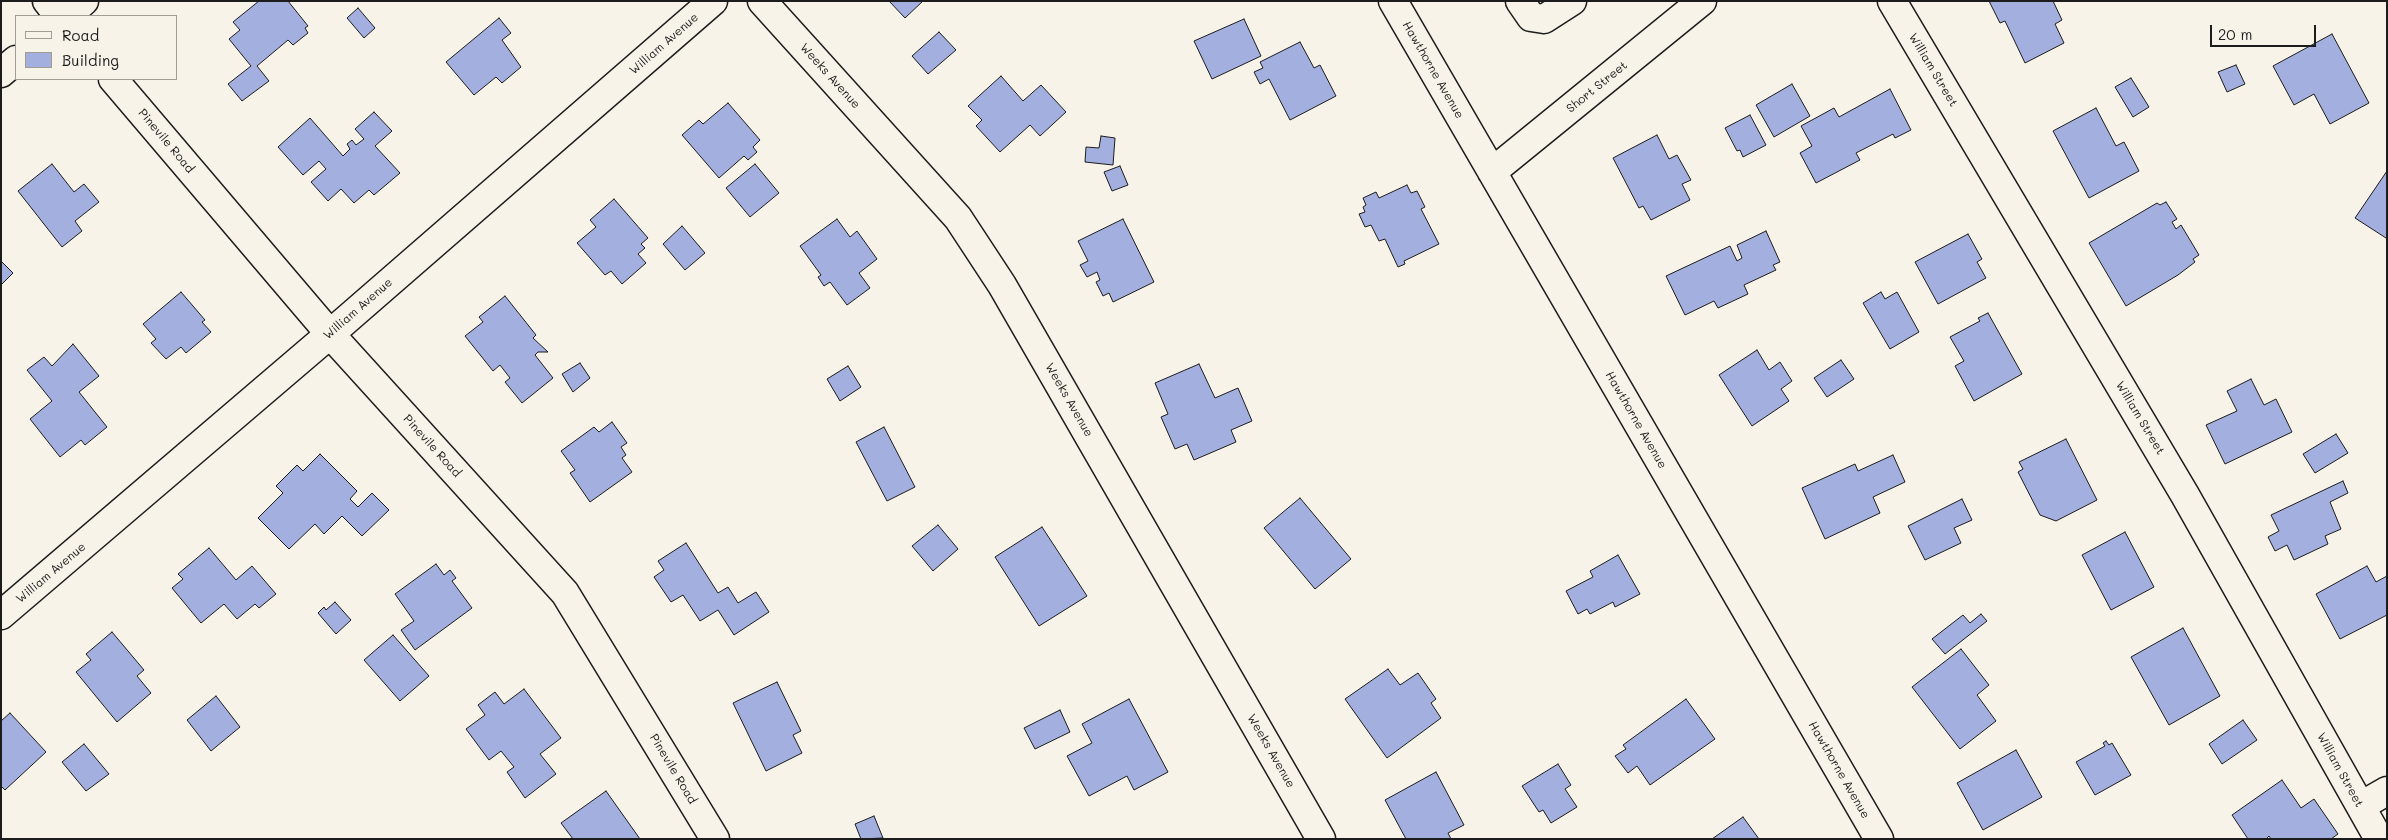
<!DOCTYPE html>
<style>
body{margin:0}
#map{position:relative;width:2388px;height:840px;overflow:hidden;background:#f7f3e8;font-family:Mali,sans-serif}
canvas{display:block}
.frame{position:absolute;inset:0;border:2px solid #1c1c1c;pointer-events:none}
.legend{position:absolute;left:15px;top:15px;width:162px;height:65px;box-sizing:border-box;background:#f7f3e8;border:1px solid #9f9d96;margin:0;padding:6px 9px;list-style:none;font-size:15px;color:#1c1c1c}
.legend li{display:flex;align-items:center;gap:10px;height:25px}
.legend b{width:25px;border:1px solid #9f9d96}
.scale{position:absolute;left:2210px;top:25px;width:106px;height:22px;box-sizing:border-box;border:2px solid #1c1c1c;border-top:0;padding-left:6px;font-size:15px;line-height:18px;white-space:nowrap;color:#1c1c1c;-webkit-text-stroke:4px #f7f3e8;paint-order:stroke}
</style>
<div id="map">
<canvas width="2388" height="840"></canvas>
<div class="frame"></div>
<ul class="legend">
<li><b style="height:6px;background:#f7f3e8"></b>Road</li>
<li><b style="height:14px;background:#a3afdf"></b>Building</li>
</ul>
<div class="scale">20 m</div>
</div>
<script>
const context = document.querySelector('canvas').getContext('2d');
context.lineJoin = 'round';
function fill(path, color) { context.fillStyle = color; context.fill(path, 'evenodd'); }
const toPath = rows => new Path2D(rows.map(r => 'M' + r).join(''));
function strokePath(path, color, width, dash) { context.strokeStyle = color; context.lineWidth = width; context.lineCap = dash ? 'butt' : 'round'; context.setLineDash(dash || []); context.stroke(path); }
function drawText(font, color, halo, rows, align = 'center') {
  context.font = font + ' Mali,sans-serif'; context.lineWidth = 4; context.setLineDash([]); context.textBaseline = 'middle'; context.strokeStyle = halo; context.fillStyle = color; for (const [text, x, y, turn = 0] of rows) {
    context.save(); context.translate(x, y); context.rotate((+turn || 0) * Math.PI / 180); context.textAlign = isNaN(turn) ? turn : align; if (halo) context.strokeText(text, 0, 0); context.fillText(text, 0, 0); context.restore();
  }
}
const building = toPath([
 [259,1,288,1,308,26,305,28,308,33,293,45,288,40,257,66,269,81,242,101,228,84,251,66,229,39,240,30,233,22,259,1],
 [889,1,923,1,905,18,889,1],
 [1989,1,2053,1,2062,20,2055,24,2064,43,2025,63,2005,21,2000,23,1989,1],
 [358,8,375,28,364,38,347,18,358,8],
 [499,18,511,33,502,40,521,67,502,83,496,77,474,95,446,62,499,18],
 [1244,19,1261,56,1212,79,1194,41,1244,19],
 [939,32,956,50,928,74,912,56,939,32],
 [2332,34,2369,103,2330,124,2314,94,2294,105,2273,66,2332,34],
 [1300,42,1314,68,1320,65,1336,96,1290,120,1269,79,1260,84,1254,72,1263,68,1260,62,1300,42],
 [2236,65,2245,84,2227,92,2218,72,2236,65],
 [1001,76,1023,101,1041,85,1066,112,1040,136,1030,125,1000,152,976,126,982,120,968,106,1001,76],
 [2131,78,2149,107,2133,117,2115,87,2131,78],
 [1792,84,1810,116,1774,137,1756,105,1792,84],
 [1890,89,1911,130,1895,138,1893,134,1856,153,1860,160,1816,183,1800,153,1812,146,1801,126,1834,108,1839,117,1890,89],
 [728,103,760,140,753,147,757,152,748,160,744,156,719,178,682,135,699,120,703,124,728,103],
 [2096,108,2116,146,2124,142,2139,171,2089,198,2053,131,2096,108],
 [374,112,392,131,375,146,400,173,374,195,369,190,354,203,341,189,328,201,311,182,326,169,319,161,303,175,278,147,310,118,343,156,350,149,347,144,352,140,356,145,364,139,355,129,374,112],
 [1750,115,1766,145,1743,157,1740,150,1737,151,1725,128,1750,115],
 [1657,135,1669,159,1677,155,1691,180,1682,184,1690,200,1651,220,1643,206,1639,208,1613,158,1657,135],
 [1101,136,1115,138,1113,165,1085,162,1086,147,1099,148,1101,136],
 [52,164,74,192,84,184,99,202,75,221,82,231,62,247,18,191,52,164],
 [755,164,779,193,750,217,726,188,755,164],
 [1120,166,1128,185,1112,191,1104,172,1120,166],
 [2387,171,2387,237,2386,238,2355,218,2387,171],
 [1407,185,1411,193,1417,191,1425,207,1421,209,1439,244,1404,261,1405,264,1398,267,1385,239,1379,241,1371,225,1365,227,1359,214,1365,212,1363,207,1366,205,1363,198,1376,192,1379,198,1407,185],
 [614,199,648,238,641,244,645,248,638,254,646,263,622,284,611,271,605,275,577,243,596,227,590,220,614,199],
 [2166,202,2177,219,2172,222,2176,229,2181,225,2199,255,2193,259,2195,262,2178,275,2126,306,2089,243,2157,203,2160,205,2166,202],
 [837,219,850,237,857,231,877,259,859,273,870,288,847,305,830,282,824,286,818,277,821,275,800,246,837,219],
 [1123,219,1154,282,1113,302,1109,293,1103,296,1096,282,1100,280,1097,272,1087,277,1080,265,1088,261,1078,241,1123,219],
 [682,226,705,253,685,270,663,244,682,226],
 [1766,231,1780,262,1773,265,1776,270,1744,285,1748,294,1718,308,1714,301,1685,315,1666,276,1730,246,1737,261,1742,258,1737,245,1766,231],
 [1968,234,1982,259,1977,262,1986,278,1938,304,1915,262,1968,234],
 [1,261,13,273,1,285,1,261],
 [181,292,205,320,202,322,211,332,186,353,181,347,166,359,151,343,156,339,143,324,181,292],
 [1881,292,1885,299,1897,292,1919,332,1890,349,1863,303,1881,292],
 [505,296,536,335,533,338,548,352,538,352,535,355,553,378,522,403,505,382,510,378,500,365,493,371,465,336,483,322,479,317,505,296],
 [1988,313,2022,374,1974,401,1955,366,1964,361,1950,337,1980,321,1978,318,1988,313],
 [73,344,99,376,79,392,107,427,85,445,81,440,60,457,30,419,52,401,27,370,44,357,52,366,73,344],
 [1757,350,1769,370,1780,362,1792,381,1781,389,1789,401,1752,426,1719,375,1757,350],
 [1841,360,1854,379,1827,397,1814,378,1841,360],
 [580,363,590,378,573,392,562,374,580,363],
 [1199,364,1215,398,1238,388,1252,421,1231,430,1236,442,1194,460,1187,444,1175,449,1161,417,1168,414,1155,383,1199,364],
 [848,366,861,387,840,401,827,379,848,366],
 [2251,379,2264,405,2276,399,2292,432,2225,464,2206,425,2237,411,2227,391,2251,379],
 [612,422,627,443,621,447,626,455,622,458,632,472,590,502,570,473,575,470,561,451,594,427,599,432,612,422],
 [884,427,915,487,887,501,856,442,884,427],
 [2336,434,2348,453,2315,473,2303,454,2336,434],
 [2066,439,2097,500,2056,521,2040,515,2018,472,2023,469,2019,462,2066,439],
 [320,454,357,491,350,499,358,507,372,493,389,510,362,536,342,516,324,534,315,524,289,549,258,518,283,493,276,486,297,465,303,471,320,454],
 [1893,455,1905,482,1873,497,1880,513,1825,539,1802,488,1855,464,1858,471,1893,455],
 [2343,481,2348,493,2330,502,2341,529,2325,536,2328,544,2294,560,2287,545,2275,551,2268,537,2279,531,2271,515,2343,481],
 [1300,498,1351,559,1315,589,1264,528,1300,498],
 [1962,499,1972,520,1954,528,1961,543,1925,560,1908,526,1962,499],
 [938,525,958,549,933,571,912,546,938,525],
 [1042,527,1087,596,1039,626,995,557,1042,527],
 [2125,532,2154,587,2111,610,2082,555,2125,532],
 [686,543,718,593,728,587,738,603,756,592,769,612,734,635,718,610,700,621,683,595,671,602,654,577,664,570,658,561,686,543],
 [209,548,236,580,252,566,276,594,259,608,255,604,237,619,224,604,201,623,172,588,183,579,178,574,209,548],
 [1618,555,1640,594,1615,607,1613,602,1590,614,1587,609,1578,614,1566,591,1593,577,1590,571,1618,555],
 [436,564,444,575,450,570,456,578,452,581,472,608,415,650,401,630,414,621,395,594,436,564],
 [2367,566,2376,582,2387,576,2387,615,2340,639,2316,594,2367,566],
 [335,602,351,620,336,634,318,613,324,607,326,610,335,602],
 [1981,614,1987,621,1945,654,1932,639,1963,615,1970,623,1981,614],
 [2183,628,2220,696,2169,725,2131,657,2183,628],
 [112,632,144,670,137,676,151,693,117,722,76,672,91,660,86,654,112,632],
 [393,635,429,676,400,701,364,660,393,635],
 [1961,649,1989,685,1977,695,1996,721,1960,749,1912,687,1961,649],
 [1388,669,1400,685,1418,673,1436,699,1431,703,1441,718,1387,758,1345,699,1388,669],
 [777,682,801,731,793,735,802,753,766,771,733,703,777,682],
 [524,689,561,738,540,754,556,774,525,798,507,772,514,767,501,751,489,760,466,729,485,715,478,705,495,692,504,704,524,689],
 [216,696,240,727,211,751,187,720,216,696],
 [1129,699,1168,772,1134,790,1127,776,1089,796,1067,756,1092,743,1082,724,1129,699],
 [1686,699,1715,739,1650,785,1637,766,1628,773,1615,756,1626,749,1623,745,1686,699],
 [1060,710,1070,732,1035,749,1024,728,1060,710],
 [10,713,46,752,5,790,1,786,1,721,10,713],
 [2243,720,2257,740,2222,764,2209,744,2243,720],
 [2106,741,2109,745,2112,743,2131,775,2095,795,2076,762,2105,746,2103,743,2106,741],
 [84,744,109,774,86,791,62,762,84,744],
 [2016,750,2042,797,1983,830,1957,783,2016,750],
 [1558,764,1571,785,1565,789,1577,807,1551,823,1543,810,1539,812,1522,786,1558,764],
 [1436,772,1464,825,1448,833,1451,839,1406,839,1385,800,1436,772],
 [2282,780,2301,808,2314,799,2338,834,2331,839,2271,839,2269,836,2266,839,2248,839,2232,815,2282,780],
 [606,791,640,839,573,839,561,823,606,791],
 [874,816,883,838,861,839,855,824,874,816],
 [1743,817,1759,839,1712,839,1743,817]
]);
fill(building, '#a3afdf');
strokePath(building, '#1c1c1c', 1);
const minor = toPath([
 [47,1,59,16],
 [762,1,958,218,1002,285,1321,839],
 [1393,1,1879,839],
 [1520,1,1531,17,1544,19,1572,1],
 [1892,1,2185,495,2379,839],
 [67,16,84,1],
 [1,73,16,60],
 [113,79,330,334,565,593,715,839],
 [1492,172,1702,1],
 [1,615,330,334,713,1],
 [2361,806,2387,791]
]);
strokePath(minor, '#1c1c1c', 31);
strokePath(minor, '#f7f3e8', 28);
drawText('12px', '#1c1c1c', '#f7f3e8', [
 ["William Avenue",664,44,-41],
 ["Hawthorne Avenue",1433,70,60],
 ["William Street",1933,70,59],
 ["Weeks Avenue",830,76,48],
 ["Short Street",1597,87,-39],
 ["Pinevile Road",166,141,50],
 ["William Avenue",358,309,-41],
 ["Weeks Avenue",1069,400,60],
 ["William Street",2140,418,59],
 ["Hawthorne Avenue",1636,420,60],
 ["Pinevile Road",432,446,48],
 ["William Avenue",51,573,-40],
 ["Weeks Avenue",1271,751,60],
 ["Pinevile Road",673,769,59],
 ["Hawthorne Avenue",1839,770,60],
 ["William Street",2340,770,61]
]);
</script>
